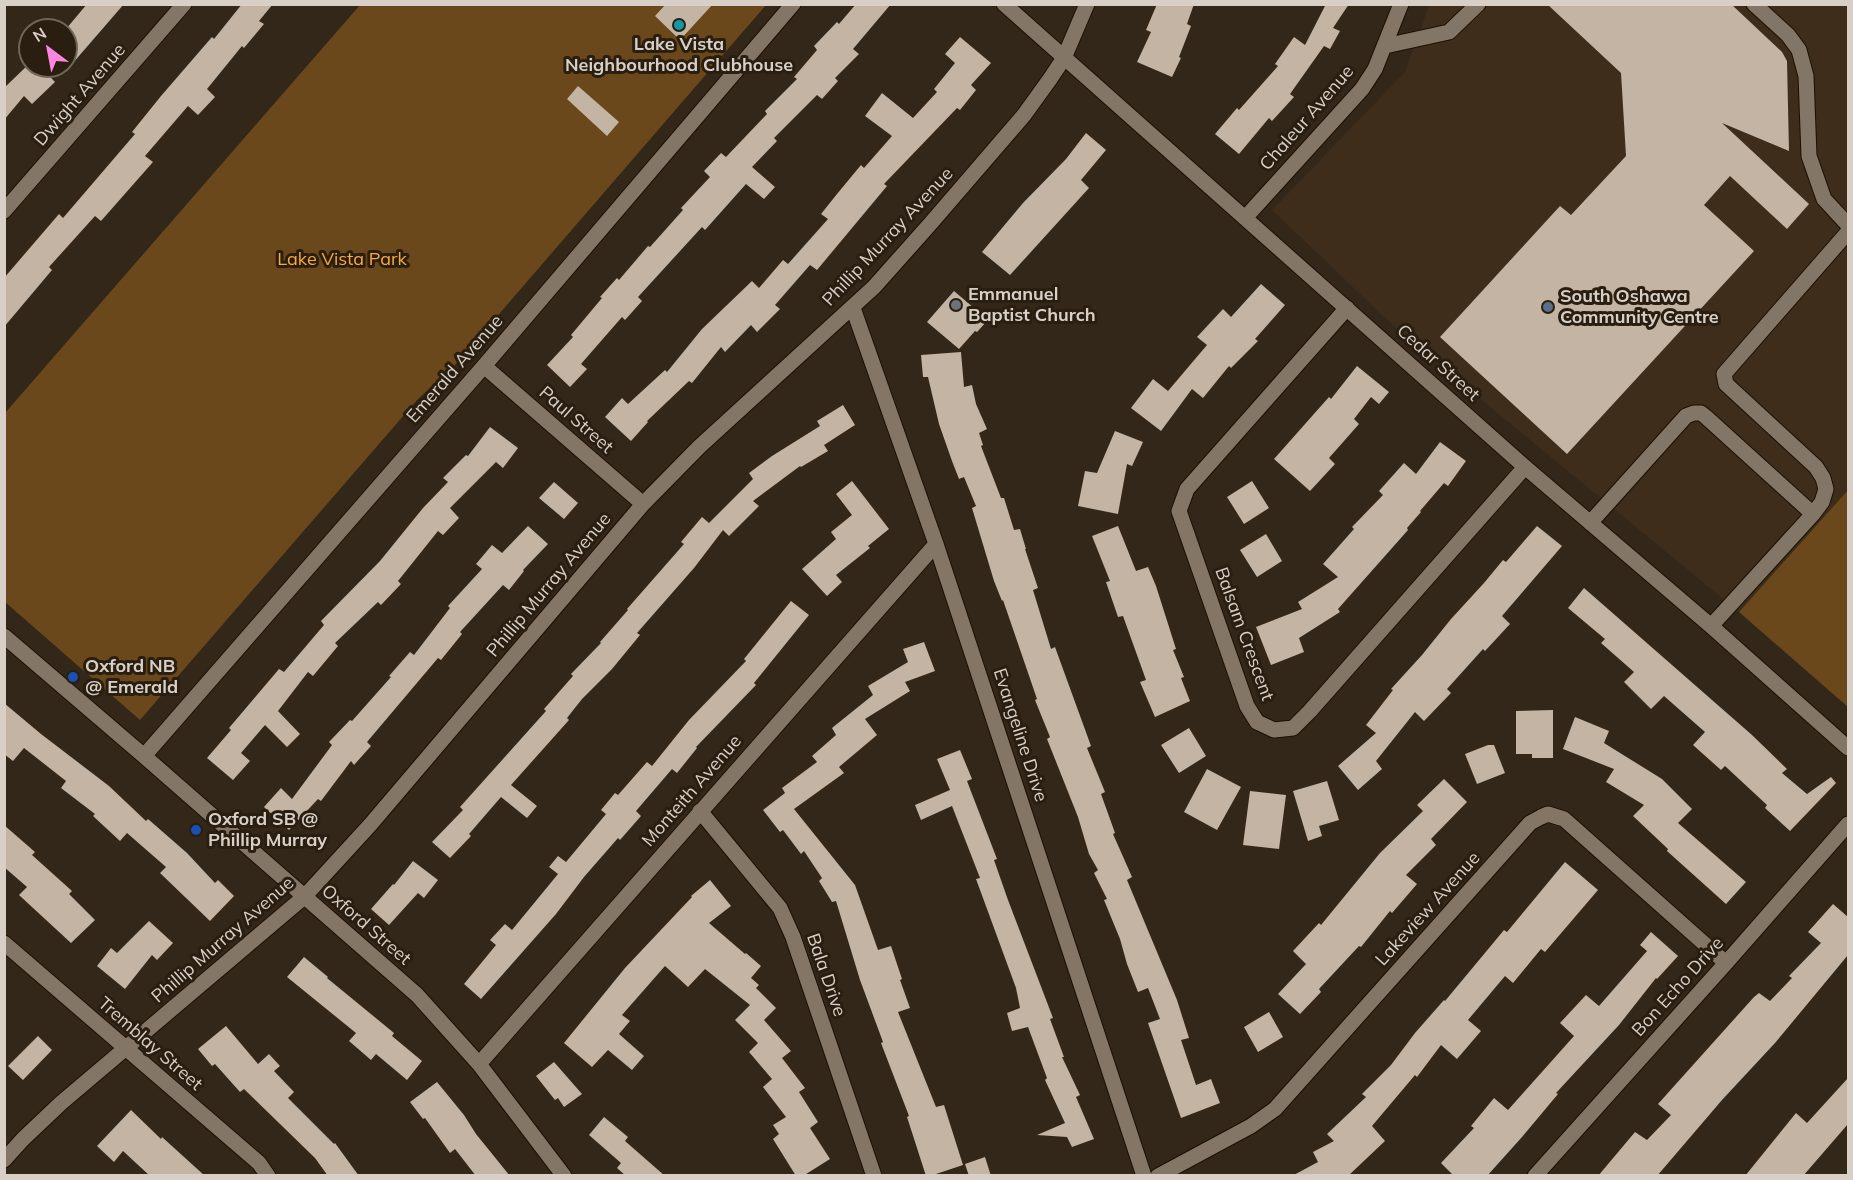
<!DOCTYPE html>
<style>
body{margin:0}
#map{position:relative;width:1853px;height:1180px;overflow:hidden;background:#33271a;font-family:Mulish,sans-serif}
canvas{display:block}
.frame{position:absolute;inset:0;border:6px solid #d8d0c7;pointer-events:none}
.north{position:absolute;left:18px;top:18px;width:60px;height:60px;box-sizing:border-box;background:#291e10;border:2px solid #6f6559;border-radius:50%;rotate:328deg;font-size:16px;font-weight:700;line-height:24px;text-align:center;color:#d8d0c7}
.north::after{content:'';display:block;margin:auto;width:21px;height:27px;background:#fd86e1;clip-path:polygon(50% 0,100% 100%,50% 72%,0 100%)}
</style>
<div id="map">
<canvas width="1853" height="1180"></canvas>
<div class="frame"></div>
<div class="north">N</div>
</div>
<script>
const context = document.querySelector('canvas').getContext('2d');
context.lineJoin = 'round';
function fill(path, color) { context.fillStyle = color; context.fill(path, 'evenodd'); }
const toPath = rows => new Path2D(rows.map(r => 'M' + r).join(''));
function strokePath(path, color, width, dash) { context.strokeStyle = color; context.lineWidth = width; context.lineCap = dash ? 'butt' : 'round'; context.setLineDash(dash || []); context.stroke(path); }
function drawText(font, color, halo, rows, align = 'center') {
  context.font = font + ' Mulish,sans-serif'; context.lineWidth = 6; context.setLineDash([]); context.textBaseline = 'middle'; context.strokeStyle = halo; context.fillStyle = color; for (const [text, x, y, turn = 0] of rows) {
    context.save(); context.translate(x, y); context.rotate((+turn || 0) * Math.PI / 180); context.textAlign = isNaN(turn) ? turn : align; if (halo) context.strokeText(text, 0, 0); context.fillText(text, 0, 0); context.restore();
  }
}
fill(toPath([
 [1429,5,1848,5,1848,490,1739,612,1405,337,1272,210,1405,72]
]), '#3d2d1a');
fill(toPath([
 [360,5,766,5,455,365,417,400,140,720,5,602,5,413],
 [1848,490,1848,707,1739,612]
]), '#6a481b');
fill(toPath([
 [87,4,124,4,66,71,66,29],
 [242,4,273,4,259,21,264,24,244,48,242,46,207,89,215,97,198,115,188,106,145,156,153,162,101,221,95,216,49,267,52,270,4,327,4,278,59,214,63,218,135,134,132,132,161,96,212,37,214,39],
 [666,4,713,4,680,40,655,16],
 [856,4,891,4,853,49,859,54,835,78,838,81,822,99,817,95,774,138,777,141,752,167,775,187,764,199,746,184,705,230,702,227,638,297,642,301,625,320,622,317,581,364,587,369,570,387,547,365,573,337,571,335,602,298,600,297,617,278,619,280,648,246,650,247,683,210,681,208,710,177,704,171,721,153,726,157,767,114,765,111,797,79,794,77,817,50,814,46,837,22,839,24],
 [1157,4,1194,4,1187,24,1191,26,1179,57,1181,58,1172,77,1137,62,1151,32,1146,30],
 [1326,4,1349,4,1333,28,1340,31,1330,49,1324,46,1290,94,1294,97,1272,121,1269,118,1239,154,1215,134,1237,108,1239,110,1278,66,1275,64,1294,37,1305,45],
 [1547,4,1731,4,1782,52,1787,61,1789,151,1722,123,1809,204,1787,229,1730,176,1704,205,1754,251,1567,454,1440,337,1560,206,1571,215,1626,156,1621,73],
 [960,37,991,63,971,85,976,90,960,110,957,108,884,184,887,186,817,270,810,265,775,305,780,309,757,332,751,325,725,352,721,347,692,383,689,381,647,421,648,422,631,441,605,417,622,398,628,404,665,370,667,372,702,329,752,281,759,288,783,260,788,264,828,219,821,214,837,194,861,165,864,168,892,136,865,116,882,93,913,118,937,92,934,89,955,63,945,54],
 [30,63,30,68,32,66,40,66,55,82,32,104,24,96,4,120,4,88],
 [578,86,619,122,607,136,567,99],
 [1086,133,1106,150,1081,180,1089,188,1010,275,982,252,1023,203,1066,159],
 [1261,284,1285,305,1255,339,1258,341,1231,368,1229,366,1203,398,1192,389,1161,431,1131,408,1153,379,1168,391,1207,345,1197,337,1223,309,1231,317],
 [954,291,988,320,977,332,975,331,959,349,927,322],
 [961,352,964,387,972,385,976,404,987,429,979,433,983,445,981,446,1001,498,1004,498,1014,530,1020,529,1026,549,1025,549,1038,588,1033,590,1051,649,1055,647,1091,746,1087,748,1105,792,1101,794,1115,833,1113,834,1132,877,1127,880,1177,1000,1189,1038,1181,1040,1196,1085,1211,1079,1220,1103,1181,1118,1148,1023,1160,1019,1148,988,1138,992,1127,964,1120,939,1104,900,1107,899,1094,873,1098,870,1089,854,1078,817,1047,739,1050,737,1035,700,1037,699,1003,600,1002,601,994,581,972,508,976,506,964,477,959,479,952,461,939,424,928,377,923,377,921,355],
 [1357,366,1389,392,1379,404,1371,397,1354,419,1359,424,1329,458,1335,464,1310,491,1274,459,1329,397,1331,399],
 [843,405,855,425,824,445,828,451,801,467,800,466,753,501,759,506,729,536,723,530,694,568,637,633,640,635,612,669,582,699,567,718,569,720,511,785,537,806,527,818,501,797,469,834,471,836,450,858,432,842,463,810,460,807,546,711,544,709,573,676,571,674,601,643,600,642,628,610,627,609,684,544,681,542,702,517,709,523,753,479,749,473,772,456,820,426,817,421],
 [490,427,518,448,503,468,496,462,450,508,459,518,443,535,438,531,398,581,401,584,381,605,378,602,335,643,338,646,313,676,308,672,278,711,300,734,287,747,265,725,241,753,250,761,233,780,207,758,231,730,229,728,279,669,284,672,324,625,321,621,380,561,423,508,448,482,443,478,466,455,468,456],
 [1115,431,1143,442,1132,466,1127,464,1118,514,1078,506,1085,471,1097,473],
 [1440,442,1466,461,1448,486,1444,483,1420,511,1421,512,1407,528,1408,530,1338,609,1340,612,1299,638,1304,652,1271,665,1256,627,1302,609,1298,602,1338,577,1323,564,1354,529,1352,527,1383,495,1379,491,1404,463,1416,474],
 [852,481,889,529,868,546,870,548,836,575,842,582,827,596,802,569,836,539,831,532,852,515,836,494],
 [1252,481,1269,508,1244,524,1227,497],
 [554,482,578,503,564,519,539,498],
 [528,526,548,544,523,570,524,571,509,590,503,585,460,632,462,634,441,660,438,658,367,742,371,746,354,765,351,761,321,801,318,799,289,830,264,807,281,788,292,799,332,745,329,742,350,720,352,721,391,677,389,676,410,652,414,655,450,608,448,606,482,569,476,564,492,545,502,553],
 [1118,526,1136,571,1148,567,1156,586,1176,649,1173,650,1184,677,1181,678,1190,701,1155,717,1140,682,1146,680,1123,616,1118,617,1106,582,1110,581,1092,536],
 [1537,526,1562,546,1502,616,1510,624,1485,651,1483,649,1447,689,1451,693,1424,721,1415,712,1376,761,1382,769,1358,790,1338,766,1376,733,1366,725,1393,690,1391,689,1422,655,1451,619,1484,583,1503,560,1506,562],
 [1266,534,1282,561,1257,577,1240,550],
 [1584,588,1752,735,1787,769,1782,773,1807,794,1831,777,1836,783,1790,831,1765,808,1767,805,1725,766,1721,770,1693,745,1705,732,1664,696,1651,709,1624,682,1634,672,1601,643,1605,639,1568,608],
 [791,601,809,615,754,683,756,685,696,747,697,748,677,773,672,769,636,811,641,816,620,840,618,838,584,877,556,914,481,999,464,984,496,945,490,940,505,924,512,930,558,874,549,867,558,856,566,862,606,814,601,810,615,793,618,795,647,762,652,766,689,720,746,661,744,659],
 [924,642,935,671,905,682,910,691,865,719,877,735,839,767,844,773,794,809,855,885,878,950,891,946,902,979,900,980,910,1008,898,1012,936,1107,944,1105,963,1165,930,1176,926,1176,907,1117,909,1116,881,1043,883,1042,860,980,836,901,832,902,819,881,822,878,804,851,801,854,783,830,780,832,763,810,785,793,782,788,817,762,812,756,836,735,832,728,873,695,868,686,908,662,903,649],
 [4,703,41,734,109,786,146,821,148,819,187,853,215,883,218,880,234,896,210,921,160,873,166,867,127,833,120,841,93,816,95,814,61,788,66,781,24,748,13,761,4,754],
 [1553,710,1553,758,1532,758,1532,754,1516,754,1516,711],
 [1575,717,1609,731,1604,743,1662,779,1692,809,1678,823,1746,882,1726,904,1667,851,1668,849,1633,816,1644,805,1606,782,1614,769,1563,749],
 [1189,728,1206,756,1179,773,1161,745],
 [1488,745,1494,745,1505,773,1477,784,1465,754],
 [960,750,972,779,967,781,997,859,994,860,1008,900,1053,1018,1050,1019,1064,1057,1062,1057,1080,1095,1076,1097,1094,1139,1072,1147,1067,1137,1037,1135,1065,1123,1045,1080,1047,1078,1028,1027,1012,1031,1007,1013,1020,1008,1016,988,976,879,980,878,952,806,921,820,915,805,950,790,937,759],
 [1207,769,1241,787,1217,830,1184,812],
 [1444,779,1467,802,1431,839,1436,845,1406,875,1417,884,1392,913,1390,911,1361,947,1359,946,1319,989,1321,992,1300,1014,1278,994,1306,964,1293,951,1319,923,1321,925,1380,853,1423,811,1417,805],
 [1327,781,1339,820,1319,826,1322,836,1308,841,1293,791],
 [1250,791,1286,795,1279,849,1243,845],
 [4,825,35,852,32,855,72,891,69,894,95,920,71,943,19,895,27,887,4,867],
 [413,861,438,880,424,898,418,893,389,925,371,909,393,884,394,885],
 [1565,862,1598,890,1545,952,1541,949,1513,983,1505,976,1468,1020,1481,1031,1457,1059,1441,1045,1417,1077,1415,1075,1372,1126,1385,1141,1348,1176,1292,1176,1318,1162,1313,1152,1334,1141,1327,1134,1366,1097,1362,1094,1391,1065,1415,1033,1444,1000,1445,1001,1504,930,1507,932],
 [710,880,731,906,709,923,745,954,746,953,761,966,751,978,759,985,756,988,776,1008,764,1020,791,1051,782,1058,805,1088,799,1092,818,1122,810,1128,830,1159,803,1176,796,1176,773,1139,779,1134,773,1125,786,1117,763,1087,772,1079,749,1052,758,1043,735,1020,750,1005,705,969,688,987,665,966,622,1015,630,1021,619,1034,644,1056,632,1070,608,1050,592,1067,564,1043,625,968,692,897,691,896],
 [1833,904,1848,917,1848,955,1775,1043,1722,1100,1657,1176,1598,1176,1635,1132,1647,1140,1671,1115,1658,1104,1754,997,1759,993,1770,1001,1792,978,1789,976,1821,943,1808,932],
 [149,921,173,943,157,960,152,955,125,989,97,966,111,948,117,953],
 [1651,932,1678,956,1657,979,1656,978,1619,1025,1556,1093,1558,1094,1522,1137,1487,1176,1454,1176,1441,1163,1474,1128,1471,1126,1494,1098,1508,1110,1574,1036,1560,1023,1586,995,1599,1006,1647,951,1640,945],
 [304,957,328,977,327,978,394,1033,392,1036,422,1061,407,1080,376,1054,371,1060,349,1041,356,1033,287,977],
 [1269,1012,1283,1037,1258,1052,1244,1027],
 [226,1026,258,1064,269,1054,280,1066,274,1071,294,1092,288,1098,334,1144,335,1143,359,1176,328,1176,315,1158,244,1089,240,1092,215,1064,212,1066,198,1049],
 [38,1036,52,1050,23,1080,8,1066],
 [554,1062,582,1094,564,1107,558,1098,555,1100,536,1076],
 [1848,1078,1848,1124,1803,1176,1745,1176,1796,1113,1807,1123],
 [437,1082,464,1115,476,1134,510,1176,476,1176,455,1149,450,1153,425,1118,423,1119,410,1102],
 [131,1110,161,1139,162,1137,205,1176,150,1176,123,1151,114,1162,97,1146],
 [604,1117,628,1137,625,1141,665,1176,626,1176,617,1168,621,1163,589,1135],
 [985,1157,991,1176,969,1176,965,1164]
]), '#c3b4a3');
const minor = toPath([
 [1004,4,1525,467,1711,626,1848,748],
 [1754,4,1788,35,1799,50,1806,76,1809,156,1824,199,1848,225],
 [1385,46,1449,32,1478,4],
 [4,211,184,4],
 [1245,218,1362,89,1375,69,1401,4],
 [853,308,936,544,1144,1176],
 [1347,308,1187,489,1179,511,1247,706,1257,722,1274,730,1293,728,1310,711,1525,467],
 [484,366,643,504],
 [1590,523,1686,416,1694,413,1701,413,1706,417,1813,514],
 [1711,626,1813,514,1822,502,1826,489,1823,478,1816,467,1726,384,1724,374,1848,232],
 [4,636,144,756,417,995,479,1064,564,1176],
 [144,756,484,366,793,4],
 [700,811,780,908,793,937,874,1176],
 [4,943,259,1163,268,1176],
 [479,1064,936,544],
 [4,1160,23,1139,61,1103,304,897,370,825,643,504,699,447,874,287,931,223,1024,115,1050,79,1064,58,1087,4],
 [1158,1176,1251,1126,1275,1109,1530,823,1541,817,1548,814,1564,819,1726,963],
 [1535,1176,1726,963,1848,824]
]);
strokePath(minor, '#1a1004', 17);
strokePath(minor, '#847666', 15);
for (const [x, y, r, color] of [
 [679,25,6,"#0f9aa8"],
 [956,305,6,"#6b7280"],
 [1548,307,6,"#5c6f8a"],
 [73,677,6,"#1a4fb4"],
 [196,830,6,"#1a4fb4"]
]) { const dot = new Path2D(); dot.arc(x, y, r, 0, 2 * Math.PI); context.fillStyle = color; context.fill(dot); strokePath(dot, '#291e10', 2); }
drawText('bold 18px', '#d8d0c7', '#291e10', [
 ["Lake Vista",679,45,"center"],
 ["Neighbourhood Clubhouse",679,66,"center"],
 ["Emmanuel",968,295],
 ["Baptist Church",968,316],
 ["South Oshawa",1560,297],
 ["Community Centre",1560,318],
 ["Oxford NB",85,667],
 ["@ Emerald",85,688],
 ["Oxford SB @",208,820],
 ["Phillip Murray",208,841]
], 'left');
drawText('18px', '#d8d0c7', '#291e10', [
 ["Dwight Avenue",80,95,-49],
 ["Chaleur Avenue",1307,118,-49],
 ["Phillip Murray Avenue",888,237,-47],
 ["Cedar Street",1438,363,42],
 ["Emerald Avenue",455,369,-49],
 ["Paul Street",576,420,41],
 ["Phillip Murray Avenue",549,585,-50],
 ["Balsam Crescent",1244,634,70],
 ["Evangeline Drive",1020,735,72],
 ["Monteith Avenue",692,791,-49],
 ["Lakeview Avenue",1428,909,-48],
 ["Oxford Street",366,925,41],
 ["Phillip Murray Avenue",223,940,-41],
 ["Bala Drive",826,975,71],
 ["Bon Echo Drive",1678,987,-48],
 ["Tremblay Street",150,1044,41]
]);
drawText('18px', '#fbab3b', '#291e10', [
 ["Lake Vista Park",342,260]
]);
</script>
